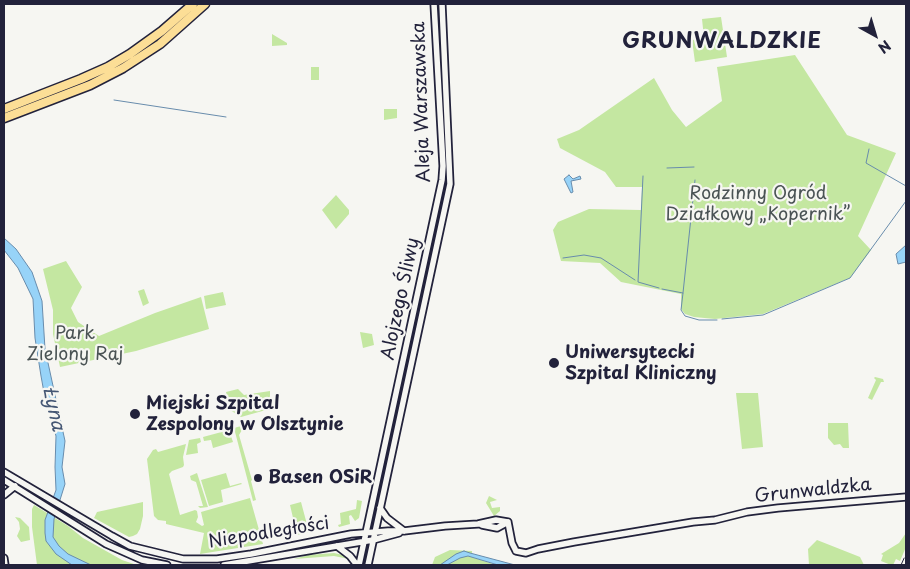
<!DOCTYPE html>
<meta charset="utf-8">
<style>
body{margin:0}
#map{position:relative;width:910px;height:569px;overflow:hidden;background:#f6f6f2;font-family:"Playpen Sans",sans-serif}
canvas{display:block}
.frame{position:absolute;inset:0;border:5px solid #22223b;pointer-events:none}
.north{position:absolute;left:850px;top:10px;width:50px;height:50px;-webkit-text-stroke:4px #f6f6f2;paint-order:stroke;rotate:141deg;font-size:14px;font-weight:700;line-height:20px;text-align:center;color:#22223b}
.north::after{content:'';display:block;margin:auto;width:18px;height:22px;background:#22223b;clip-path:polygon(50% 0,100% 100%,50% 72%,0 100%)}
</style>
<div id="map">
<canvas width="910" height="569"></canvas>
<div class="frame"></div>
<div class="north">N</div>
</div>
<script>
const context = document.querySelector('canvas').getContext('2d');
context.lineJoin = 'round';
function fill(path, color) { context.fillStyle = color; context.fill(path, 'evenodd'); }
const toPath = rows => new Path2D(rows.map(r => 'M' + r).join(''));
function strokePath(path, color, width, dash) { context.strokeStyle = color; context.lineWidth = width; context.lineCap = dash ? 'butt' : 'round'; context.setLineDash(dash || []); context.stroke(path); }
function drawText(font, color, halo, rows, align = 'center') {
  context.font = font + ' "Playpen Sans",sans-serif'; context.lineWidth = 4.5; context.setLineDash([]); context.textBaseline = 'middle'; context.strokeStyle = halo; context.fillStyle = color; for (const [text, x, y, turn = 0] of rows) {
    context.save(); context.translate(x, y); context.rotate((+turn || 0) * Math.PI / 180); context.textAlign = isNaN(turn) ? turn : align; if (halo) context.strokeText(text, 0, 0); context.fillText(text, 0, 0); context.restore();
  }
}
fill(toPath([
 [190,11,165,34,118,68,85,83,4,115,4,111,84,80],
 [721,17,727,57,695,62,692,40,704,38,702,19],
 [272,34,287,43,287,45,272,46],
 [795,55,847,135,896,153,858,236,871,250,850,278,763,314,715,319,694,317,685,314,681,309,681,294,621,282,600,263,561,261,553,230,558,222,589,209,641,210,642,187,616,187,605,172,560,148,557,139,579,130,654,78,672,110,686,127,722,101,717,67],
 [311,67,319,67,319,80,311,80],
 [384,109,397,109,397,118,384,120],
 [336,195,349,210,349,214,336,229,322,210],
 [66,261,82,287,71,308,78,322,99,336,155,313,201,297,209,329,136,351,60,367,53,334,53,310,43,269],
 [144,289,149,303,143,306,138,291],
 [223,292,226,305,206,309,204,296],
 [360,332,372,334,374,345,363,348],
 [875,377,883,379,884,382,881,382,872,400,868,398,876,380,874,378],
 [238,389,244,395,270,391,270,405,266,410,241,417,230,410,226,392],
 [736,393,758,393,763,447,742,449],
 [252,423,253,427,242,430,239,435,252,480,251,481,256,500,253,501,234,428],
 [828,423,848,423,849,448,843,448,840,444,834,445,828,438],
 [229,430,233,442,213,448,211,440,204,441,203,437],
 [200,438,201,442,197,444,198,453,186,455,189,440],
 [186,444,183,457,184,465,183,467,172,471,169,474,180,515,195,510,197,511,198,517,196,522,202,526,204,525,201,512,250,498,263,544,200,554,204,533,166,524,166,521,158,520,154,516,147,459,153,450,156,449,158,452],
 [197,473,208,507,200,508,198,506,203,506,196,482,191,480,190,476],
 [226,473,230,486,241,483,242,484,221,490,223,502,209,506,201,480],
 [489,496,497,500,490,502,492,508,500,507,500,511,494,516,486,503],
 [357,500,362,501,359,518,355,521,351,515,349,516,350,524,339,527,338,525,341,524,340,513,356,509],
 [143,502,143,516,140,529,137,534,133,536,129,537,94,518,97,512],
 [301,502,309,532,297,535,290,505],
 [34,505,68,526,83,538,122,560,137,565,37,565,32,527,32,509],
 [15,517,20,518,29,527,30,540,21,542,17,536,20,529,19,522],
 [906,533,906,547,900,561,896,559,893,565,891,565,881,561,883,555,881,554,899,543],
 [817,540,860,557,864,565,809,565,808,549],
 [450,550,472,551,472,557,493,564,506,565,432,565,435,557],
 [334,553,343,555,349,559,334,556,294,559,308,555]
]), '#c4e7a1');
const water = toPath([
 [569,175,573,179,580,176,581,179,571,181,573,192,571,193,564,179,569,175],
 [4,238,16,249,32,272,42,301,45,349,65,441,62,467,65,484,54,519,53,537,59,546,68,554,91,565,72,565,56,554,46,541,45,533,45,520,56,490,55,467,56,436,45,398,41,376,35,338,33,299,18,268,4,250,4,238],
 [906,245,906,262,898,264,896,254,906,245],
 [464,551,470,553,515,565,498,565,468,556,460,558,447,565,440,565,456,554,464,551]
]);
fill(water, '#97d3f8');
strokePath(water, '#688cac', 1);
strokePath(toPath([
 [114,100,226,117],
 [869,149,866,163,906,186],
 [667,168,694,167],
 [643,176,638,282,659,288],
 [563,258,584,255,601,258,635,280],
 [662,289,683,293,681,310,685,316,699,320,717,320],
 [683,293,695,180],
 [722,319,763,315,850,278,906,201]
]), '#688cac', 1);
const minor = toPath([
 [4,472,112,536,130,546,183,559,217,559,251,554,351,534,388,531,404,531,445,526,478,524,496,520,508,522],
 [4,480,106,544,142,560,167,565],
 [4,495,15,486],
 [380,508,387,518,404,531],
 [508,522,512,543,516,551],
 [482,525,497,528,508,522],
 [337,546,350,556,357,565],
 [516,551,526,553,538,549,574,542,693,522,715,520,747,512,778,508,906,497],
 [4,558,5,565],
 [224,565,373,540,399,533],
 [359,565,442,180,443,166,434,4],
 [368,565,450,184,442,4]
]);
const major = toPath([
 [4,109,81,79,108,67,130,54,162,31,193,4],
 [4,118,90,85,123,68,160,44,205,4]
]);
strokePath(minor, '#22223b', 9);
strokePath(major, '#22223b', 11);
strokePath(minor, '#f6f6f2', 5.5);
strokePath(major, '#fcde96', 8);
strokePath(toPath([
 [901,565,906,554]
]), '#22223b', 1, [8, 4]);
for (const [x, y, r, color] of [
 [554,363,6,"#22223b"],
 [135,414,6,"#22223b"],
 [258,478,5,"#22223b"]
]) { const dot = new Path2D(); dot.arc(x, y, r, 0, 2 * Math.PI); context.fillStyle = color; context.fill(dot); strokePath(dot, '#f6f6f2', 2); }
drawText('18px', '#22223b', '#f6f6f2', [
 ["Aleja Warszawska",422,102,-92],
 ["Alojzego Śliwy",401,299,-78],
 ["Grunwaldzka",813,491,-6],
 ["Niepodległości",269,533,-9]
]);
drawText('18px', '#4a5354', '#f6f6f2', [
 ["Rodzinny Ogród",758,194],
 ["Działkowy „Kopernik”",758,215],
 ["Park",75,334],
 ["Zielony Raj",75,355]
]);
drawText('bold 18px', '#22223b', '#f6f6f2', [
 ["Uniwersytecki",565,353],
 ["Szpital Kliniczny",565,374],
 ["Miejski Szpital",146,404],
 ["Zespolony w Olsztynie",146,425],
 ["Basen OSiR",268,478]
], 'left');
drawText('italic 19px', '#455774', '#f6f6f2', [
 ["Łyna",53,409,77]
]);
context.letterSpacing = '1px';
drawText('bold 22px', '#22223b', '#f6f6f2', [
 ["GRUNWALDZKIE",722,42]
]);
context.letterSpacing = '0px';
</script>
